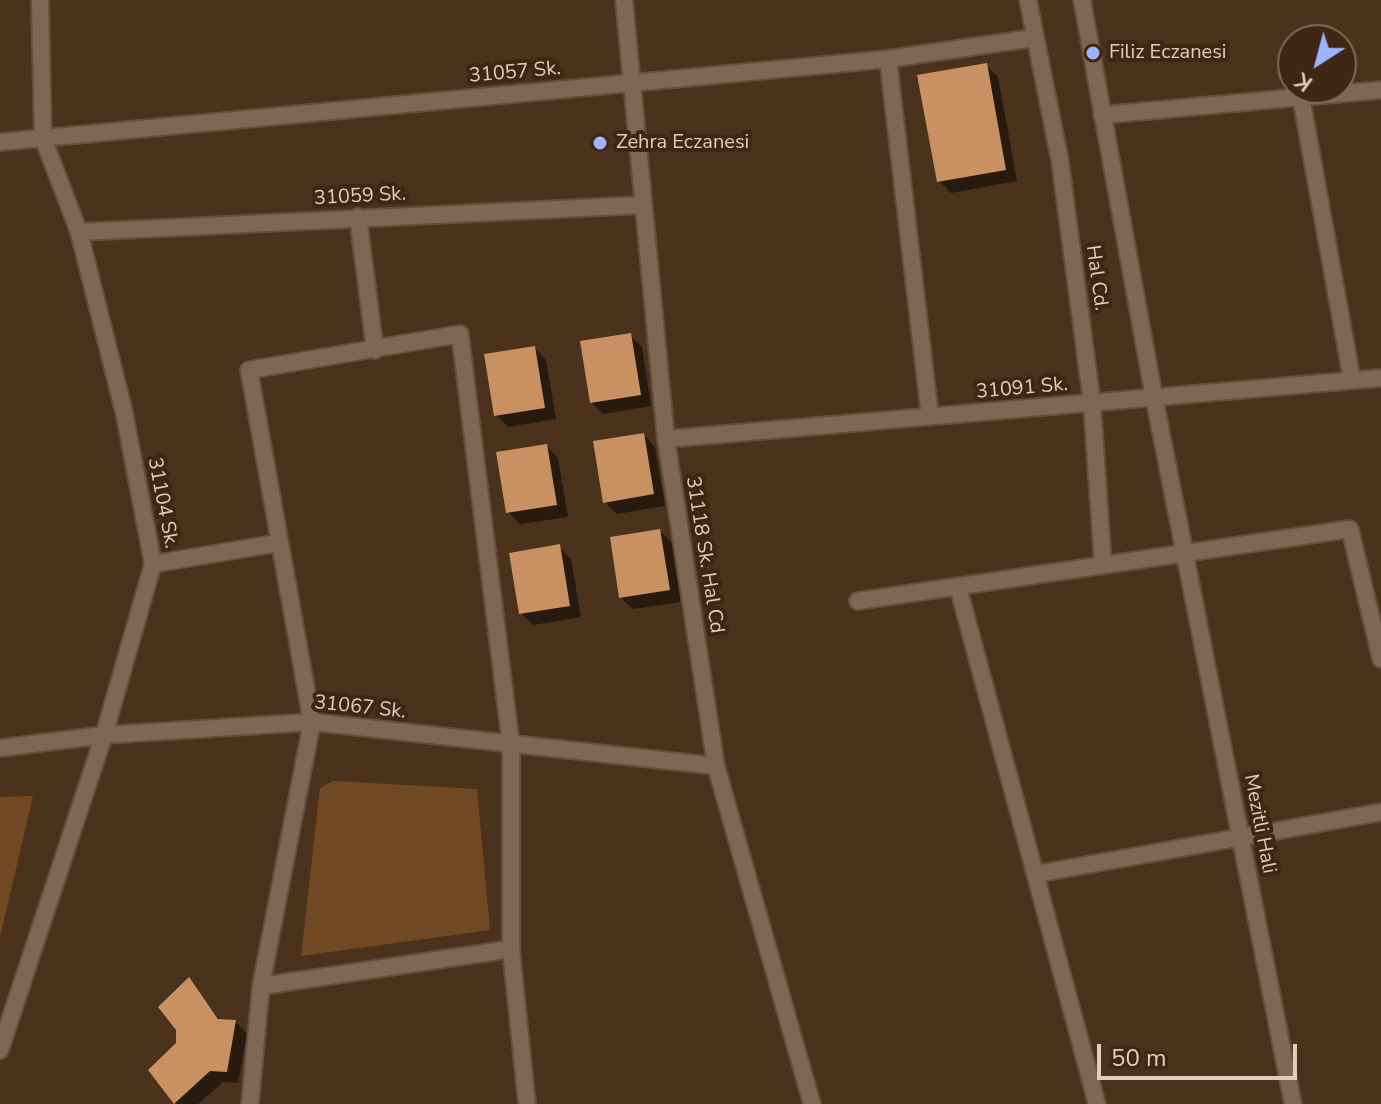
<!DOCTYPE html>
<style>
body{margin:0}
#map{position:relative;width:1381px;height:1104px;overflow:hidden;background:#4a321d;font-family:"Nunito Sans",sans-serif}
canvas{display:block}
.north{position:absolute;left:1277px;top:24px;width:80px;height:80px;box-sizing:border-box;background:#3f2713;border:2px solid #7f6a59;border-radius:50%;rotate:216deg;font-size:22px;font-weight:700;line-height:32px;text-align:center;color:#decec2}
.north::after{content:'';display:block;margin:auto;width:28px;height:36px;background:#9db4fd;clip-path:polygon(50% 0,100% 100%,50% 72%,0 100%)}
.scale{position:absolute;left:1097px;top:1044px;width:200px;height:36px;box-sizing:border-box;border:4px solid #decec2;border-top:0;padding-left:10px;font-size:24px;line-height:28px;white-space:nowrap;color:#decec2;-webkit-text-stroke:6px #3f2713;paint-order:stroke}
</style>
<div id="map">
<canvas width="1381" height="1104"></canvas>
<div class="north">K</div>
<div class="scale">50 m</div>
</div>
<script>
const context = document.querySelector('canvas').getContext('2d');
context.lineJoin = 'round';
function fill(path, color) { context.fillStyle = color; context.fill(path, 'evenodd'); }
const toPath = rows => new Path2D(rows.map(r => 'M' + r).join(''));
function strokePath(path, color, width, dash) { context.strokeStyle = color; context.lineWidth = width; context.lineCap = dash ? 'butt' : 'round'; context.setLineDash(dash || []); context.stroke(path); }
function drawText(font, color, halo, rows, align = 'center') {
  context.font = font + ' "Nunito Sans",sans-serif'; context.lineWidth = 8; context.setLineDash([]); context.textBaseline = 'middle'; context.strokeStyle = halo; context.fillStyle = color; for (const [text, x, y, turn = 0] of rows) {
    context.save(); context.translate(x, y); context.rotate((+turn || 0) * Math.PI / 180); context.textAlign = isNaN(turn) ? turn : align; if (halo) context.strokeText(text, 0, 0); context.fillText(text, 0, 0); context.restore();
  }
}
fill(toPath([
 [333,781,477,789,490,930,301,956,320,788],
 [33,796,0,937,0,797]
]), '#714925');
fill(toPath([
 [986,65,998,77,1017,181,951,193,939,181],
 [630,335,642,347,651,406,603,414,591,402],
 [535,348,546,360,556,419,508,427,496,415],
 [644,435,655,447,665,506,617,514,605,502],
 [547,446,558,458,568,517,520,524,508,512],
 [660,531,672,543,681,602,633,609,621,598],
 [559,547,571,559,581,617,533,625,521,613],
 [189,980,221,1021,236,1022,247,1034,238,1083,223,1082,198,1104,177,1104,151,1070,178,1044]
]), '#0007');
fill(toPath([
 [987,63,1006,170,937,182,917,75],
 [631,333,641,395,590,403,580,341],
 [535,346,545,408,494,416,484,354],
 [644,433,654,494,603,503,593,441],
 [547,444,557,505,506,513,496,452],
 [660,529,670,590,619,598,610,537],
 [560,544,570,606,519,614,509,553],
 [189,977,218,1019,236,1020,227,1072,210,1071,174,1104,148,1070,176,1043,176,1030,158,1007]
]), '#c99061');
const street = toPath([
 [624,0,666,439,716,766,812,1104],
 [1028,0,1060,161,1092,403,1103,565],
 [1082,0,1154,397,1293,1104],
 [888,59,930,416],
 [1301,97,1352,380],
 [1102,115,1381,90],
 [0,142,888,59,1033,38],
 [358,217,375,350],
 [79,232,643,205],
 [666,439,1381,378],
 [153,564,278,543],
 [958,587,1097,1104],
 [858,601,1350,529,1381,659],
 [0,748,104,735,312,722,716,766],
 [1036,874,1381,812],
 [261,986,511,949],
 [0,1050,104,735,153,564,124,412,79,232,43,138,40,0],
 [250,1104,261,986,312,722,249,370,460,334,511,745,511,949,527,1104]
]);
strokePath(street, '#654e3b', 20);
strokePath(street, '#7e6754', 16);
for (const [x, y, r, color] of [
 [1093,53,8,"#9db4fd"],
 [600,143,8,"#9db4fd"]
]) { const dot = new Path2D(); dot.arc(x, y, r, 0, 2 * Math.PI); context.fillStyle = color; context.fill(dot); strokePath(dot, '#3f2713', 3); }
drawText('20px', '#decec2', '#3f2713', [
 ["Filiz Eczanesi",1109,53],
 ["Zehra Eczanesi",616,143]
], 'left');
drawText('20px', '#decec2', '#3f2713', [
 ["31057 Sk.",515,73,-5],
 ["31059 Sk.",360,197,-3],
 ["Hal Cd.",1096,278,82],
 ["31091 Sk.",1022,389,-5],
 ["31104 Sk.",162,503,79],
 ["31118 Sk. Hal Cd",704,555,81],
 ["31067 Sk.",360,708,6],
 ["Mezitli Hali",1259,824,79]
]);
</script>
